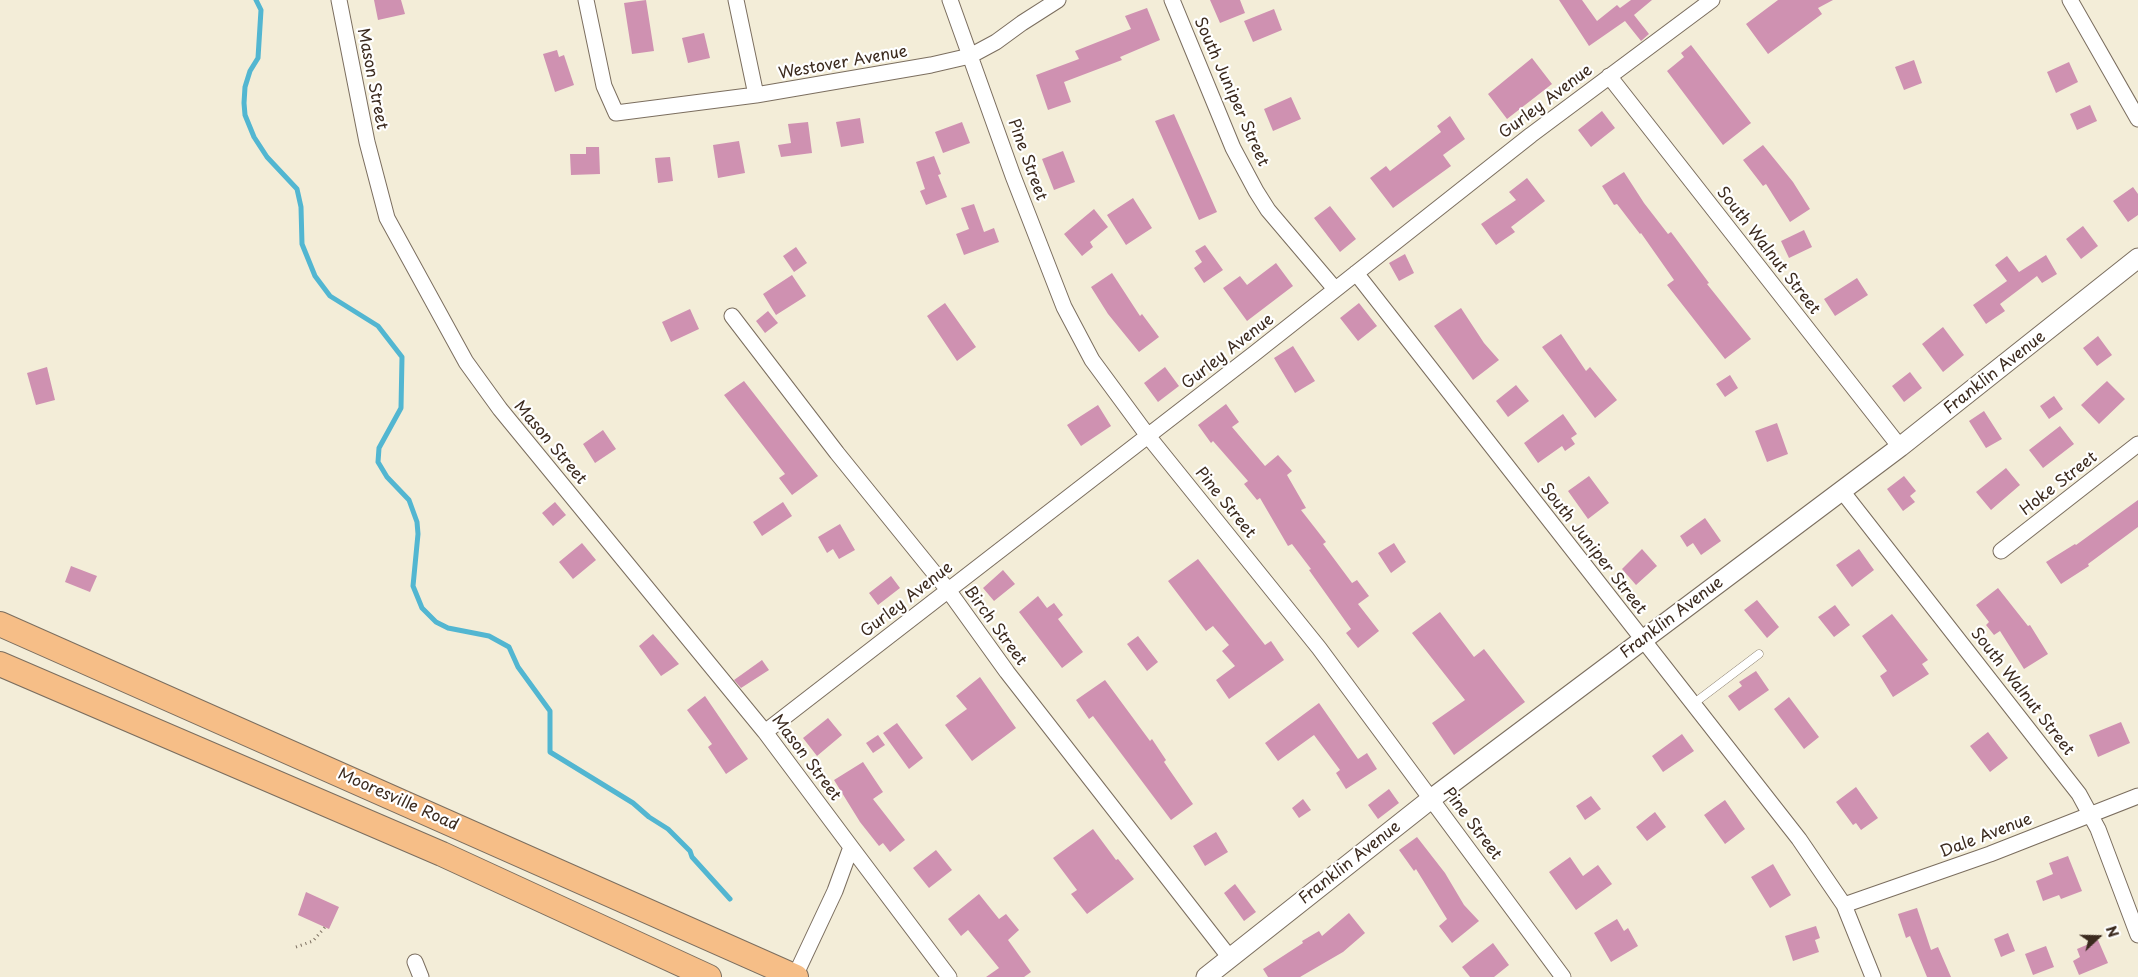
<!DOCTYPE html>
<style>
body{margin:0}
#map{position:relative;width:2138px;height:977px;overflow:hidden;background:#f3edd8;font-family:"Playpen Sans",sans-serif}
canvas{display:block}
.north{position:absolute;left:2073px;top:912px;width:50px;height:50px;-webkit-text-stroke:4px #fff;paint-order:stroke;rotate:69deg;font-size:14px;font-weight:700;line-height:20px;text-align:center;color:#3b2a1e}
.north::after{content:'';display:block;margin:auto;width:18px;height:22px;background:#3b2a1e;clip-path:polygon(50% 0,100% 100%,50% 72%,0 100%)}
</style>
<div id="map">
<canvas width="2138" height="977"></canvas>
<div class="north">N</div>
</div>
<script>
const context = document.querySelector('canvas').getContext('2d');
context.lineJoin = 'round';
const toPath = rows => new Path2D(rows.map(r => 'M' + r).join(''));
function strokePath(path, color, width, dash) { context.strokeStyle = color; context.lineWidth = width; context.lineCap = dash ? 'butt' : 'round'; context.setLineDash(dash || []); context.stroke(path); }
function fill(path, color) { context.fillStyle = color; context.fill(path, 'evenodd'); }
function drawText(font, color, halo, rows, align = 'center') {
  context.font = font + ' "Playpen Sans",sans-serif'; context.lineWidth = 4.5; context.setLineDash([]); context.textBaseline = 'middle'; context.strokeStyle = halo; context.fillStyle = color; for (const [text, x, y, turn = 0] of rows) {
    context.save(); context.translate(x, y); context.rotate((+turn || 0) * Math.PI / 180); context.textAlign = isNaN(turn) ? turn : align; if (halo) context.strokeText(text, 0, 0); context.fillText(text, 0, 0); context.restore();
  }
}
strokePath(toPath([
 [256,0,261,10,258,58,250,71,245,87,244,103,245,115,254,137,267,157,297,189,301,207,302,244,315,276,330,296,378,326,402,357,401,408,379,448,378,462,387,477,409,500,417,522,418,534,413,586,422,608,436,622,448,628,489,636,509,647,518,667,550,711,550,752,633,803,649,817,668,829,690,851,692,857,730,899]
]), '#52b6d1', 5);
fill(toPath([
 [374,0,401,0,405,14,378,20],
 [646,0,654,51,632,54,624,3],
 [1210,0,1240,0,1245,13,1220,23],
 [1559,0,1582,0,1597,21,1617,5,1620,8,1631,0,1652,0,1634,15,1649,34,1641,41,1625,21,1589,46],
 [1778,0,1833,0,1818,8,1822,14,1768,54,1746,24],
 [1147,8,1160,40,1120,57,1122,60,1064,82,1071,102,1048,110,1036,75,1079,59,1075,51,1131,29,1125,16],
 [1274,9,1282,30,1253,42,1244,21],
 [704,33,710,58,688,63,682,38],
 [1691,45,1751,123,1723,145,1667,71,1684,57,1681,53],
 [557,50,559,57,564,55,574,85,555,92,543,54],
 [1532,58,1552,84,1507,119,1488,94],
 [1914,60,1922,83,1904,90,1895,67],
 [2069,62,2078,82,2056,93,2047,72],
 [1291,97,1301,119,1273,131,1264,109],
 [2090,105,2097,121,2077,130,2070,114],
 [1602,111,1615,128,1591,147,1578,130],
 [1174,114,1217,212,1199,220,1155,121],
 [1450,116,1465,139,1443,155,1451,166,1393,208,1370,178,1386,166,1390,171,1441,132,1437,126],
 [860,118,864,143,841,147,836,122],
 [808,122,812,153,781,157,778,145,791,143,788,124],
 [962,122,970,143,943,153,935,132],
 [739,141,745,173,718,178,713,145],
 [1763,145,1793,182,1810,209,1790,222,1766,184,1763,186,1743,160],
 [586,147,599,147,600,174,571,175,570,154,586,154],
 [1063,151,1075,182,1054,190,1042,159],
 [934,156,941,174,938,175,947,197,926,205,920,191,925,189,916,162],
 [670,157,673,181,658,183,655,158],
 [1624,172,1644,203,1668,234,1671,232,1709,283,1707,284,1751,339,1725,359,1667,285,1674,280,1641,233,1640,234,1617,204,1614,205,1602,186],
 [1527,178,1545,201,1511,227,1515,232,1496,245,1481,224,1516,200,1509,192],
 [2133,187,2138,194,2138,215,2128,222,2113,201],
 [1133,198,1152,228,1126,245,1107,215],
 [974,204,984,232,994,228,999,242,964,255,956,234,969,229,961,208],
 [1330,206,1356,239,1340,252,1314,218],
 [1094,209,1108,227,1090,242,1093,247,1082,256,1064,234],
 [2083,226,2098,246,2081,259,2066,239],
 [1804,230,1812,247,1789,258,1781,241],
 [1205,245,1223,270,1204,283,1194,268,1202,262,1195,251],
 [796,247,807,263,794,272,783,256],
 [1405,254,1414,273,1399,281,1389,263],
 [2046,255,2057,274,2042,283,2037,276,2000,304,2005,311,1986,324,1973,305,2007,281,1995,265,2007,256,2019,272],
 [1276,263,1293,286,1247,321,1223,288,1240,276,1247,285],
 [1112,273,1140,316,1142,314,1159,337,1139,352,1108,314,1091,287],
 [792,275,806,296,776,315,763,294],
 [1857,278,1868,295,1835,316,1824,299],
 [945,303,976,347,957,361,927,316],
 [1359,303,1377,326,1358,341,1340,318],
 [1461,308,1484,343,1499,360,1473,380,1434,326],
 [690,309,699,329,671,342,662,322],
 [768,311,778,323,765,333,756,321],
 [1943,327,1964,355,1943,372,1922,344],
 [1561,334,1586,371,1590,367,1617,400,1595,418,1542,347],
 [2098,336,2112,355,2097,366,2083,348],
 [1293,346,1315,381,1295,393,1274,358],
 [47,367,55,400,36,405,27,373],
 [1165,367,1179,386,1158,402,1144,383],
 [1910,372,1922,388,1904,402,1892,386],
 [1730,375,1738,388,1725,397,1716,384],
 [744,381,818,476,792,495,779,478,785,474,724,395],
 [2107,381,2125,399,2099,424,2081,405],
 [1516,385,1529,401,1508,417,1496,401],
 [2054,396,2063,409,2049,419,2040,406],
 [1226,404,1239,422,1232,427,1265,466,1278,455,1292,471,1287,475,1306,508,1301,510,1326,542,1323,544,1352,583,1357,580,1369,596,1358,604,1379,631,1358,648,1346,633,1351,629,1309,570,1311,569,1292,544,1288,546,1260,498,1257,500,1244,484,1248,481,1213,441,1211,443,1198,425],
 [1098,405,1111,426,1081,446,1067,425],
 [1984,411,2002,439,1986,448,1969,421],
 [1563,414,1577,434,1571,438,1575,444,1565,451,1562,446,1538,463,1524,443],
 [1777,423,1788,454,1767,462,1755,431],
 [2060,426,2074,444,2043,468,2029,450],
 [603,430,616,449,595,463,583,444],
 [2006,468,2020,485,1991,510,1976,492],
 [1589,476,1609,503,1588,519,1568,491],
 [1904,476,1916,491,1910,496,1915,502,1903,511,1887,489],
 [2138,500,2138,527,2088,564,2089,566,2061,584,2046,562,2075,544,2076,545],
 [555,502,566,515,553,526,542,513],
 [783,502,792,516,762,536,753,522],
 [1705,518,1721,541,1701,555,1693,543,1687,547,1680,536],
 [840,524,855,550,839,559,833,549,827,553,818,537],
 [582,543,596,560,573,579,559,562],
 [1394,543,1406,562,1391,573,1378,553],
 [1642,549,1657,566,1636,585,1622,569],
 [1859,549,1874,570,1852,587,1836,565],
 [1198,559,1265,645,1271,641,1284,660,1229,699,1216,680,1235,666,1222,651,1229,645,1213,626,1206,631,1168,581],
 [71,566,97,576,90,592,65,582],
 [1003,570,1015,584,994,601,983,588],
 [891,576,900,588,878,605,869,593],
 [1998,588,2028,626,2030,625,2048,654,2024,669,2000,631,1994,635,1986,625,1989,622,1976,605],
 [1038,596,1047,608,1054,603,1063,615,1058,619,1083,652,1062,668,1019,612],
 [1757,600,1779,627,1767,638,1744,610],
 [1835,605,1850,625,1834,637,1818,617],
 [1440,612,1474,657,1484,649,1525,702,1454,755,1432,723,1465,700,1412,633],
 [1892,614,1928,660,1922,664,1929,674,1893,697,1880,676,1887,671,1862,636],
 [653,634,679,664,661,676,639,646],
 [1138,636,1158,662,1147,671,1127,644],
 [762,660,769,670,741,688,734,680],
 [1756,671,1769,690,1739,711,1728,696,1742,686,1739,682],
 [980,677,1016,728,972,761,945,725,967,709,956,696],
 [1105,680,1150,741,1152,739,1166,760,1164,762,1193,804,1171,820,1093,716,1089,719,1076,700],
 [705,696,748,759,726,774,708,747,712,744,687,710],
 [1789,697,1819,737,1804,749,1774,709],
 [1319,703,1358,759,1367,753,1377,769,1346,789,1336,773,1340,770,1314,735,1278,761,1265,743],
 [828,718,842,735,817,756,803,738],
 [2121,722,2130,743,2098,757,2089,735],
 [897,723,923,758,909,769,883,733],
 [1988,732,2008,758,1990,772,1970,746],
 [1682,734,1694,751,1663,772,1652,756],
 [878,735,885,745,873,753,866,743],
 [863,762,883,792,873,799,905,840,890,852,883,843,879,846,860,822,834,780],
 [1856,787,1878,818,1861,830,1856,823,1853,825,1836,802],
 [1389,789,1399,803,1378,819,1368,805],
 [1591,796,1601,809,1585,820,1576,806],
 [1303,799,1311,810,1299,818,1292,808],
 [1725,800,1745,829,1725,844,1704,815],
 [1655,812,1666,827,1647,841,1636,827],
 [1093,829,1116,860,1118,859,1134,879,1087,914,1071,894,1077,890,1053,858],
 [1216,832,1228,852,1205,866,1193,846],
 [1417,837,1445,873,1464,905,1479,921,1452,943,1439,926,1447,919,1416,869,1414,871,1399,850],
 [936,850,952,870,929,888,913,868],
 [2068,856,2082,891,2061,899,2059,895,2043,901,2036,881,2053,874,2049,863],
 [1570,857,1583,876,1598,865,1612,884,1576,910,1549,872],
 [1773,864,1791,895,1770,908,1751,877],
 [1235,884,1256,912,1244,921,1224,893],
 [306,892,339,907,329,929,298,915],
 [979,894,999,919,1006,914,1019,930,1008,940,1031,972,1024,977,986,977,999,968,968,930,961,936,948,919],
 [1917,908,1931,950,1938,947,1951,977,1927,977,1910,936,1906,938,1898,914],
 [1349,913,1365,933,1343,952,1300,977,1268,977,1263,969,1303,943,1302,941,1319,931,1322,936],
 [1617,919,1624,931,1628,928,1638,946,1611,962,1594,933],
 [1816,926,1820,938,1815,940,1819,952,1793,961,1785,936],
 [2008,933,2015,951,2001,957,1994,939],
 [2098,940,2108,963,2079,975,2073,961,2080,957,2077,949],
 [1493,943,1509,965,1494,977,1470,977,1462,967],
 [2046,946,2054,967,2033,975,2025,954]
]), '#cf91b1');
const service = toPath([
 [1693,704,1759,654]
]);
const minor = toPath([
 [339,0,367,142,387,218,466,362,500,409,765,732,851,847,835,891,795,976],
 [586,0,604,86,616,113,756,95,931,65,970,56,996,42,1022,23,1058,0],
 [736,0,756,95],
 [950,0,1013,176,1064,307,1092,360,1148,436,1319,648,1563,977],
 [1172,0,1233,148,1256,191,1268,210,1335,289],
 [2070,0,2138,119],
 [1609,76,1900,447],
 [1356,273,1799,839,1844,905,1873,977],
 [732,316,837,453,948,590,1007,672,1230,958],
 [1842,491,2079,794,2098,829,2138,935],
 [2001,551,2138,444],
 [765,732,1255,353,1531,135,1712,0],
 [851,847,949,977],
 [1844,905,1990,854,2138,796],
 [415,962,421,977]
]);
const tertiary = toPath([
 [1206,977,1431,799,1900,447,2138,258]
]);
const primary = toPath([
 [0,624,796,977],
 [0,664,442,854,709,977]
]);
strokePath(service, '#7b6e5f', 9);
strokePath(minor, '#7b6e5f', 17);
strokePath(tertiary, '#7b6e5f', 21);
strokePath(primary, '#7b6e5f', 26);
strokePath(toPath([
 [296,947,313,941,325,927]
]), '#7b6e5f', 3, [1, 4]);
strokePath(service, '#fff', 8);
strokePath(minor, '#fff', 15);
strokePath(tertiary, '#fff', 19);
strokePath(primary, '#f6be87', 24);
drawText('16px', '#3b2a1e', '#fff', [
 ["Westover Avenue",843,63,-10],
 ["Mason Street",372,79,79],
 ["South Juniper Street",1231,92,66],
 ["Gurley Avenue",1546,102,-37],
 ["Pine Street",1027,160,70],
 ["South Walnut Street",1768,251,52],
 ["Gurley Avenue",1228,352,-38],
 ["Franklin Avenue",1995,373,-38],
 ["Mason Street",550,443,50],
 ["Hoke Street",2059,484,-38],
 ["Pine Street",1225,503,51],
 ["South Juniper Street",1593,549,52],
 ["Gurley Avenue",907,600,-38],
 ["Franklin Avenue",1672,618,-37],
 ["Birch Street",995,626,54],
 ["South Walnut Street",2022,692,52],
 ["Mason Street",806,758,53],
 ["Mooresville Road",398,800,24],
 ["Pine Street",1472,824,53],
 ["Dale Avenue",1986,836,-21],
 ["Franklin Avenue",1350,863,-38]
]);
</script>
